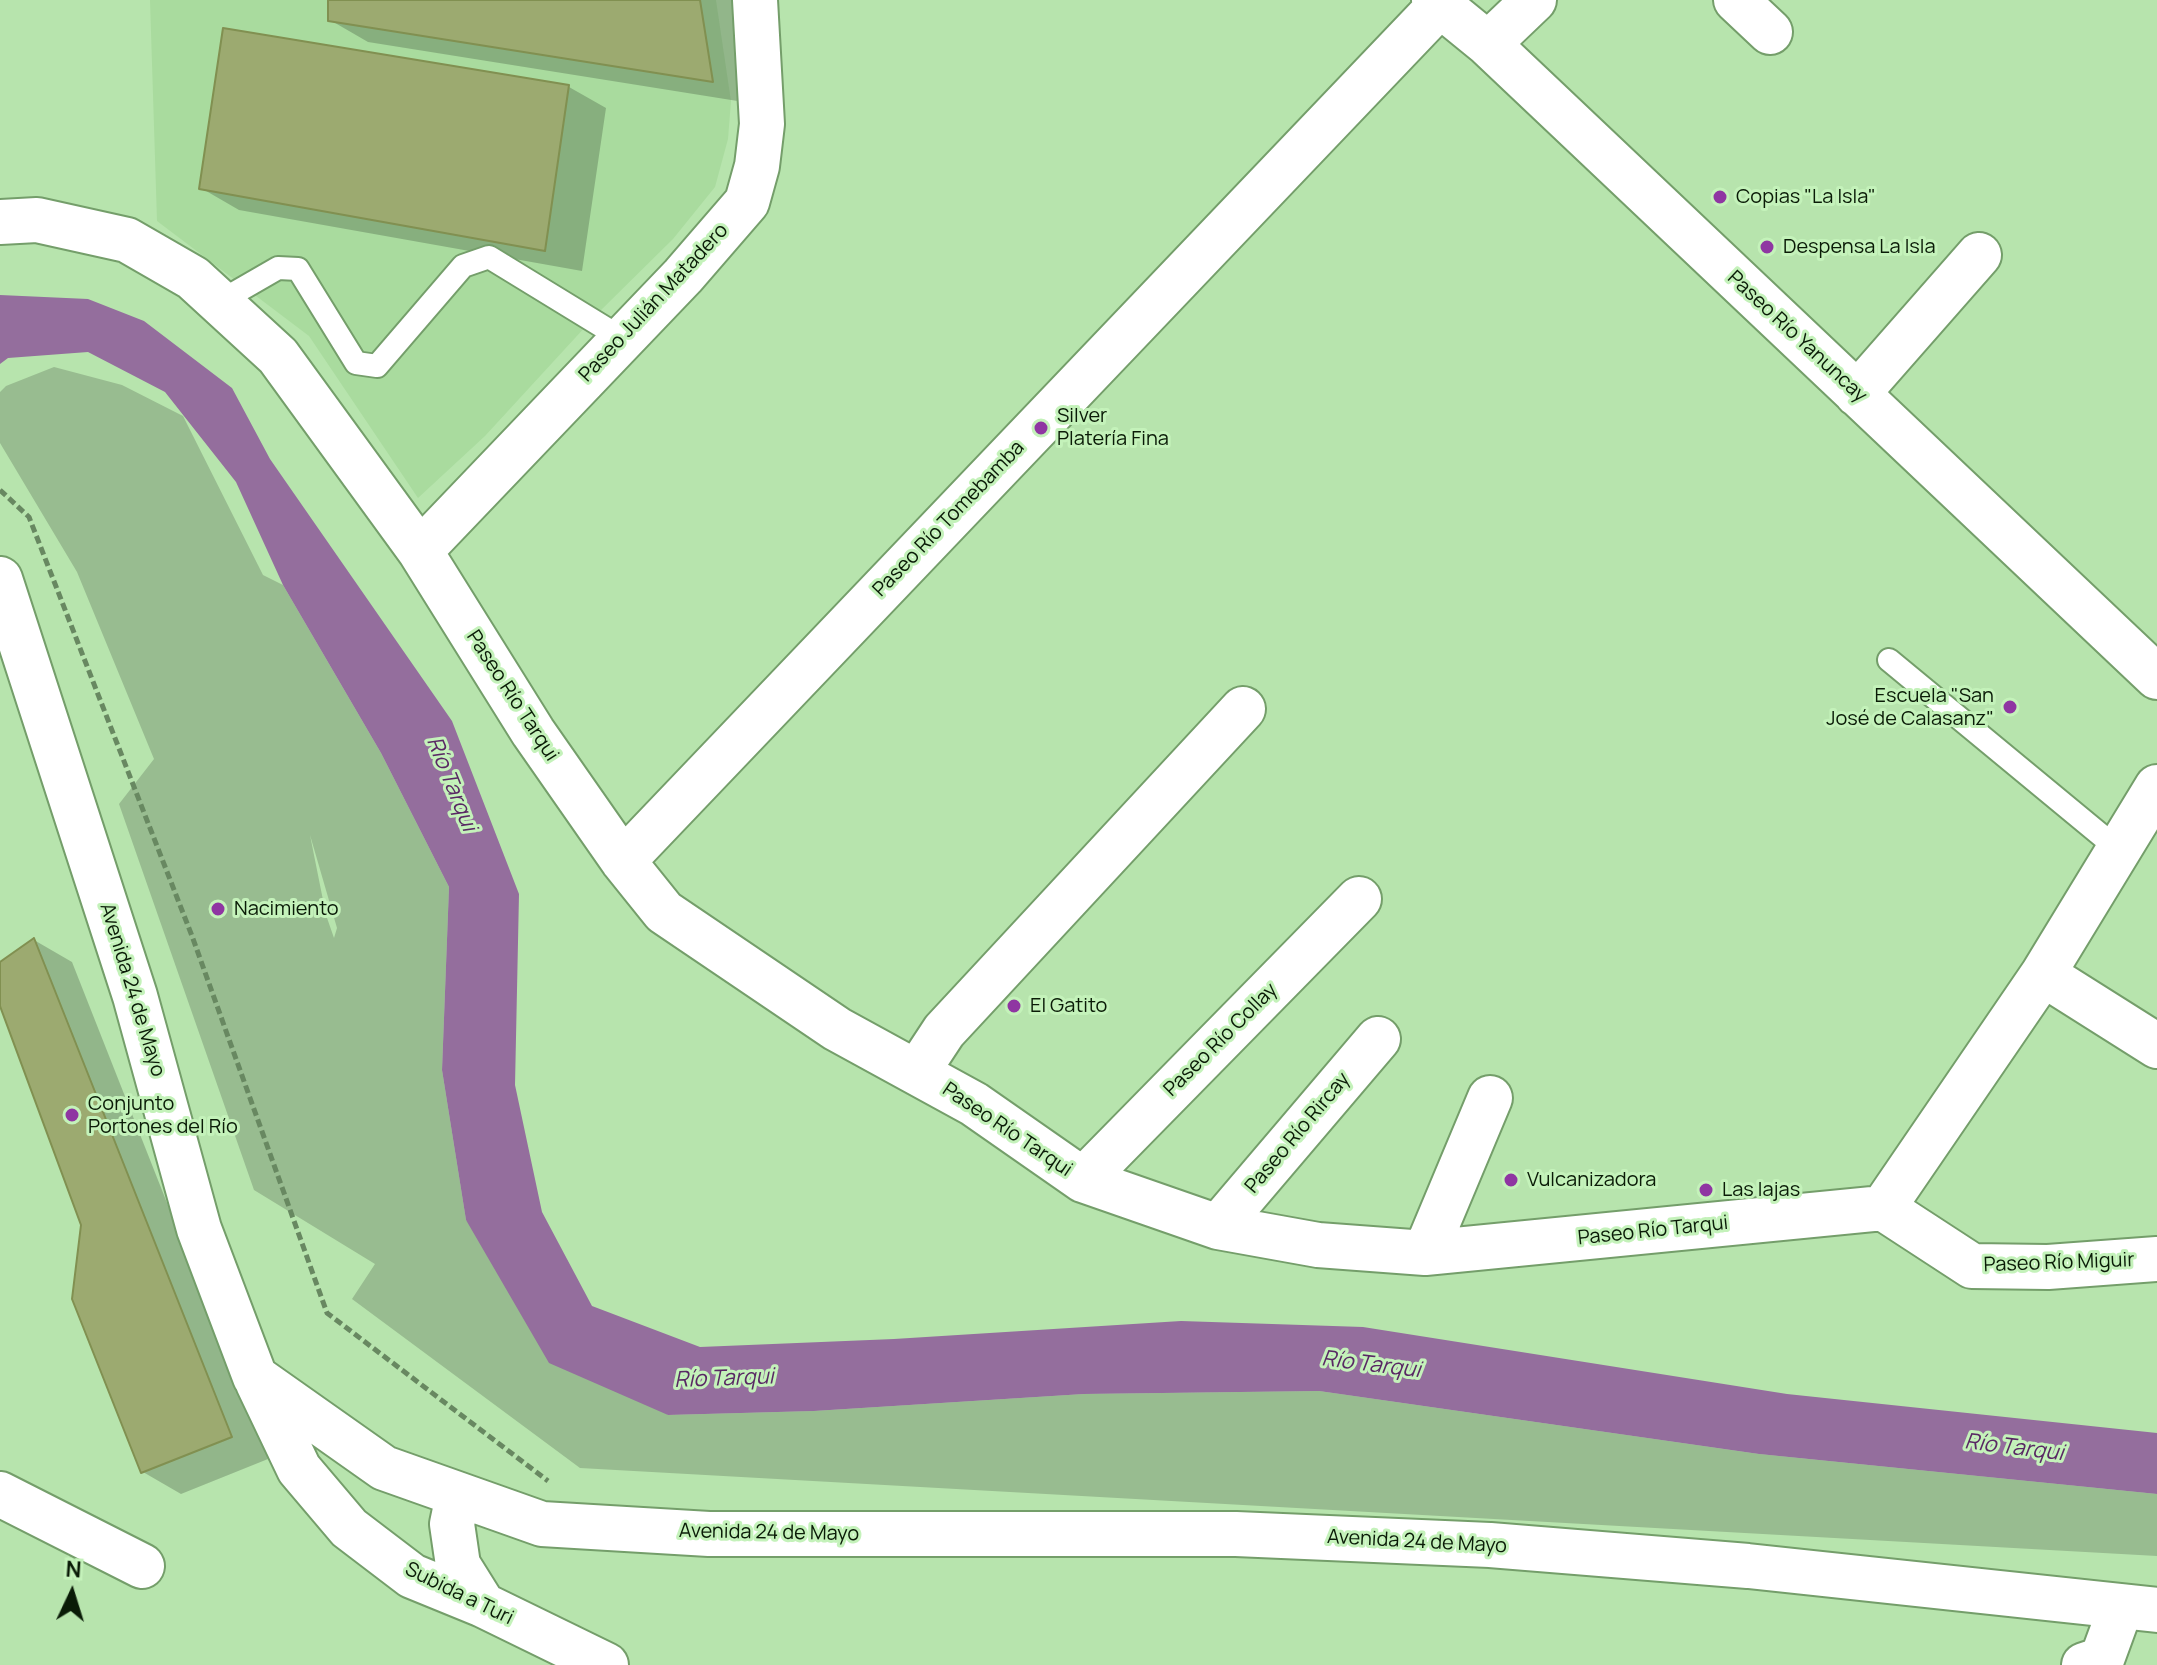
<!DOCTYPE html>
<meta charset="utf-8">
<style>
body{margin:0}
#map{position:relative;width:2157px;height:1665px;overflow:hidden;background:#b7e4ad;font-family:Manrope,sans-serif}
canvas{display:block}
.north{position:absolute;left:32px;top:1553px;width:80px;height:80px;-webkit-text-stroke:6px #c4f2ba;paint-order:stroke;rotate:4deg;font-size:22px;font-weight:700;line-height:32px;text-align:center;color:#0a1b07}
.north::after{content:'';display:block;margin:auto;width:28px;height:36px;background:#0a1b07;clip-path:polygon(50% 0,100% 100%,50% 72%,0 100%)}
</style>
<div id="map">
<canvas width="2157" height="1665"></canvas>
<div class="north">N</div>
</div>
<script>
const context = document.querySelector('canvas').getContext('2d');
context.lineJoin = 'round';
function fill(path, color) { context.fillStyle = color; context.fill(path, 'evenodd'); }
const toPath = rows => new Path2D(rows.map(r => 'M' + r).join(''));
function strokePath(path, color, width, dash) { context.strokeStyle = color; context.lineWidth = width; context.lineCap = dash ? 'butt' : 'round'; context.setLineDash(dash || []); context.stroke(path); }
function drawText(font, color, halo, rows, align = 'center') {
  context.font = font + ' Manrope,sans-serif'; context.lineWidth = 6; context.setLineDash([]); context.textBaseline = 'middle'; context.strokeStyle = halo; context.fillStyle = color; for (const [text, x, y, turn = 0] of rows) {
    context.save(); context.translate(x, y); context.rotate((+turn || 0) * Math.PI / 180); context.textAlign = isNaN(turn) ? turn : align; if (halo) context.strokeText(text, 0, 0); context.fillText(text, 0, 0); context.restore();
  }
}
fill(toPath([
 [150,0,716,0,731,101,728,139,715,187,673,239,598,313,485,436,418,498,309,336,157,221]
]), '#a9db9e');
fill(toPath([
 [54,367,122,385,183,416,263,575,283,585,381,753,449,887,442,1070,466,1220,668,1415,814,1411,1084,1394,1319,1391,1759,1454,2157,1494,2157,1556,580,1468,352,1299,375,1264,254,1190,119,804,154,759,77,572,0,443,0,392,6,386],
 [310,835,337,928,334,938,326,915]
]), '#98bc90');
fill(toPath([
 [0,295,88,299,144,321,232,388,270,459,452,721,519,894,515,1085,542,1212,592,1306,700,1347,894,1339,1181,1321,1363,1327,1787,1394,2157,1433,2157,1494,1759,1454,1319,1391,1084,1394,814,1411,668,1415,549,1363,466,1220,442,1070,449,887,381,753,283,585,236,482,165,392,88,352,8,358,0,364]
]), '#946e9d');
fill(toPath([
 [330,0,734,0,750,103,368,42,330,20],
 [569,87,606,108,582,271,239,210,201,188],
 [34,940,72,962,268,1459,181,1494,143,1472,83,1225,0,1000,0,964]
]), '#0003');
const building = toPath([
 [328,0,700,0,713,82,328,21,328,0],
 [223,28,569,85,545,251,199,189,223,28],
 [34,938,232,1437,141,1473,72,1299,81,1225,0,1006,0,962,34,938]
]);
fill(building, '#9caa70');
strokePath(building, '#819051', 2);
const service = toPath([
 [219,302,278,268,298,269,356,363,377,366,463,266,489,257,623,339],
 [1889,660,2119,850]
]);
const minor = toPath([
 [1434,0,1488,44,2157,677],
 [1736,0,1770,32],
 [1488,44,1534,0],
 [0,222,37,220,127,240,193,278,278,356,420,551,533,732,623,861,664,912,837,1029,974,1104,1083,1180,1218,1227,1318,1245,1425,1253,1883,1208],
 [1857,394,1979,255],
 [420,551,683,276,747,202,757,166,762,124,755,0],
 [623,861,1441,4],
 [2043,974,2157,1046],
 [917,1072,944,1031,1243,709],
 [1083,1180,1359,899],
 [1883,1208,2043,974,2157,787],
 [1883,1208,1972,1266,2048,1267,2157,1259],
 [1218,1227,1378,1039],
 [1425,1253,1490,1098],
 [0,1494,142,1566],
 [2084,1665,2102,1659,2121,1607]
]);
const secondary = toPath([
 [0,579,135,996,199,1229,255,1377,384,1468,542,1524,709,1534,1236,1534,1490,1545,1748,1566,2157,1610],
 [258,1383,299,1469,349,1528,412,1576,483,1605,606,1665],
 [458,1495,452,1524,458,1565,483,1605]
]);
strokePath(service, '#749e6a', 26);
strokePath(minor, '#749e6a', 48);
strokePath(secondary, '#749e6a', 48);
strokePath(toPath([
 [0,490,29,517,192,936,327,1313,548,1481]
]), '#688861', 5, [8, 4]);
strokePath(service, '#fff', 22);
strokePath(minor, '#fff', 44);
strokePath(secondary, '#fff', 44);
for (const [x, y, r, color] of [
 [1720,197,8,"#8f36a2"],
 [1767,247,8,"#8f36a2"],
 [1041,428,8,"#8f36a2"],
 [2010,707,8,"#8f36a2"],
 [218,909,8,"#8f36a2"],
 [1014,1006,8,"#8f36a2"],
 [72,1115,8,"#8f36a2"],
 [1511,1180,8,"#8f36a2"],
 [1706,1190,8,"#8f36a2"]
]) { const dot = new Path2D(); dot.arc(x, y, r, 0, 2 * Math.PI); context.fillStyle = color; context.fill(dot); strokePath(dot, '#c4f2ba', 3); }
drawText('20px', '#0a1b07', '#c4f2ba', [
 ["Copias \"La Isla\"",1736,197],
 ["Despensa La Isla",1783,247],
 ["Silver",1057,416],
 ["Platería Fina",1057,439],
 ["Escuela \"San",1994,696,"right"],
 ["José de Calasanz\"",1994,719,"right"],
 ["Nacimiento",234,909],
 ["El Gatito",1030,1006],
 ["Conjunto",88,1104],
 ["Portones del Río",88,1127],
 ["Vulcanizadora",1527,1180],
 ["Las lajas",1722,1190]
], 'left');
drawText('20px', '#0a1b07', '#c4f2ba', [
 ["Paseo Julián Matadero",654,303,-47],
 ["Paseo Río Yanuncay",1797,337,43],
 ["Paseo Río Tomebamba",949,519,-46],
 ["Paseo Río Tarqui",512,696,57],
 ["Avenida 24 de Mayo",132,990,73],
 ["Paseo Río Collay",1221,1040,-45],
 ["Paseo Río Tarqui",1007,1130,34],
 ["Paseo Río Rircay",1298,1133,-50],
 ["Paseo Río Tarqui",1653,1231,-6],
 ["Paseo Río Miguir",2059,1263,-2],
 ["Avenida 24 de Mayo",769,1533,1],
 ["Avenida 24 de Mayo",1417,1542,3],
 ["Subida a Turi",459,1594,26]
]);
drawText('italic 22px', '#592864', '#c4f2ba', [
 ["Río Tarqui",451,784,68],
 ["Río Tarqui",1371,1365,7],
 ["Río Tarqui",724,1379,-2],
 ["Río Tarqui",2014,1448,7]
]);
</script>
